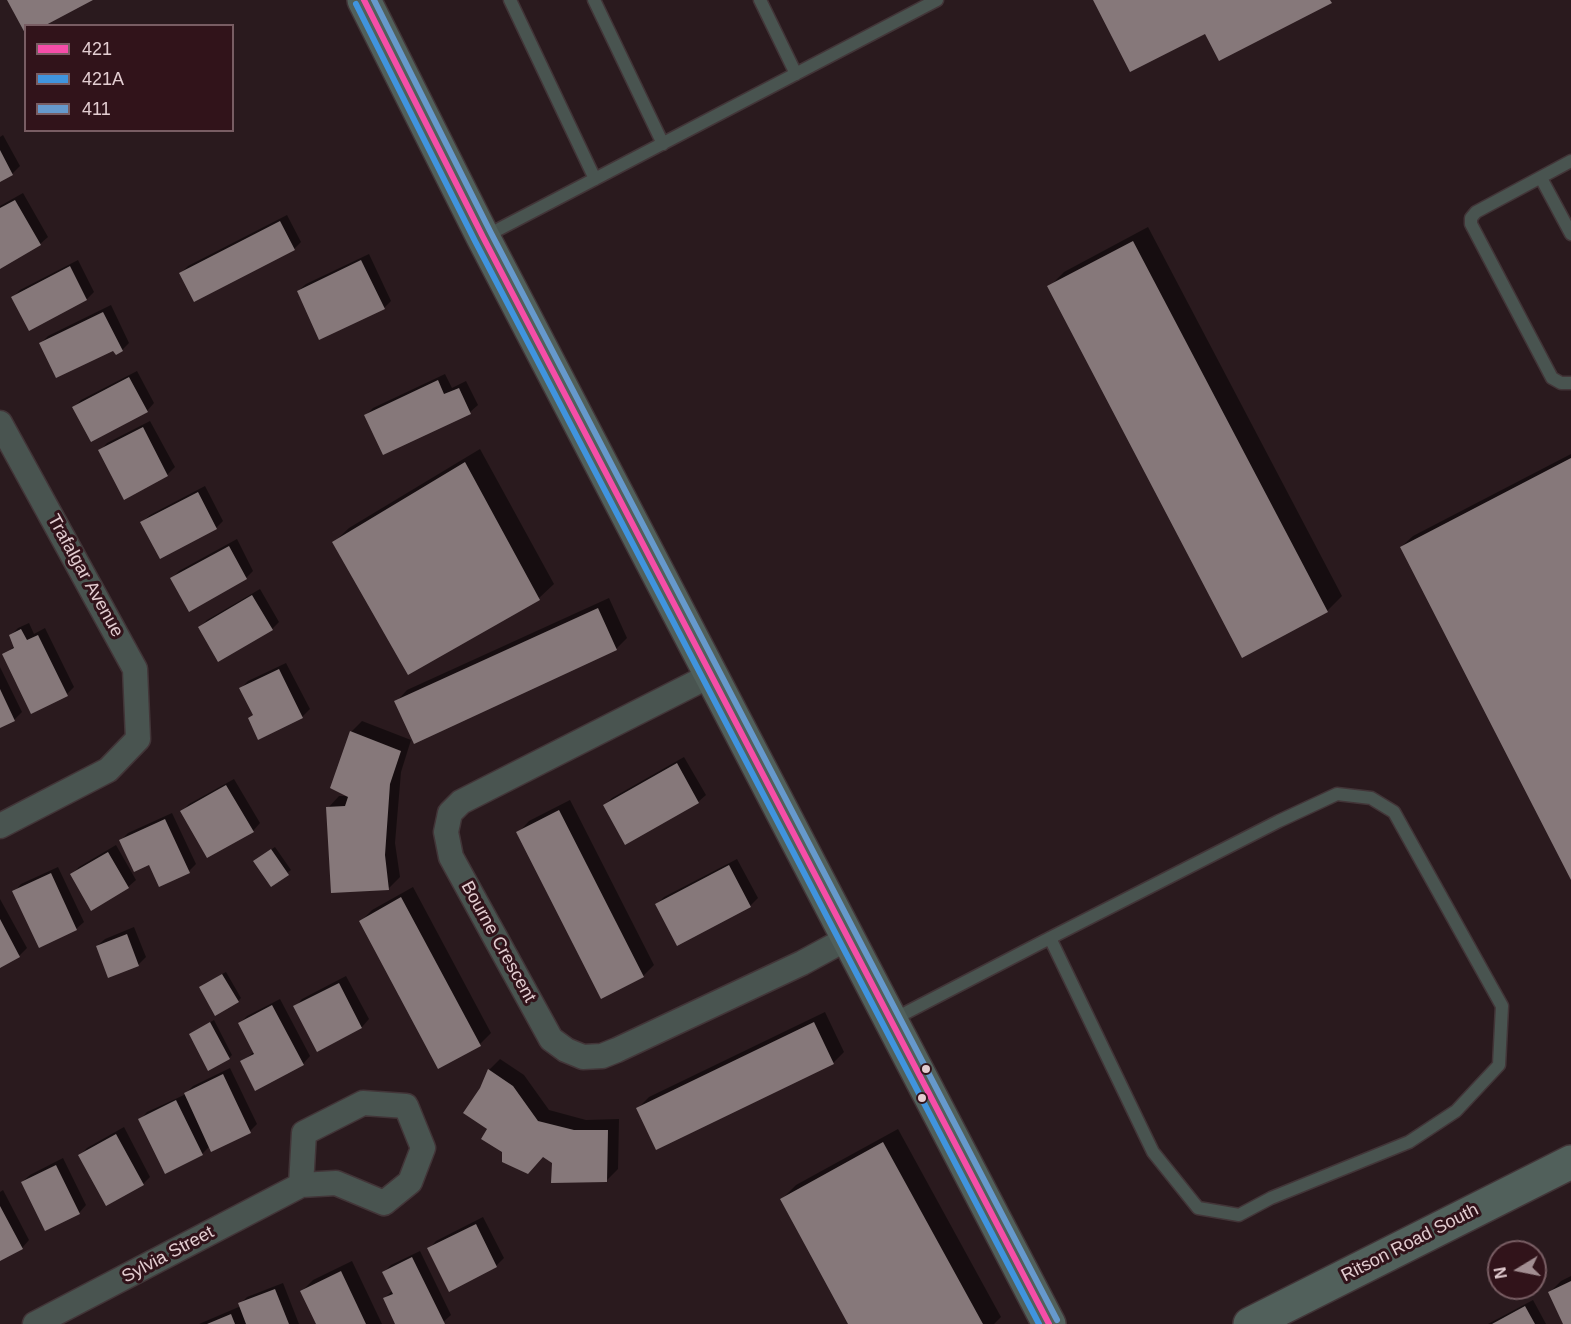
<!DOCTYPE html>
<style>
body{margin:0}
#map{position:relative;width:1571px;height:1324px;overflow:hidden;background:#2a1a1e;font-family:Helvetica,sans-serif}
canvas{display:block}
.legend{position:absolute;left:24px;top:24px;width:210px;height:108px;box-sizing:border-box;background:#31131a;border:2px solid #785d63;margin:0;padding:8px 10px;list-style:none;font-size:18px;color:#e3cdd1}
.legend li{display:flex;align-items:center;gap:12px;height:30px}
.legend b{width:30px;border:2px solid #785d63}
.north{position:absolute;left:1487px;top:1240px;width:60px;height:60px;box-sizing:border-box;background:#31131a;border:2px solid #785d63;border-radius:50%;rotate:260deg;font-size:16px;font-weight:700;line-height:24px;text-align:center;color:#e3cdd1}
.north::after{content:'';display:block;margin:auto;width:21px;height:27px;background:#a28e92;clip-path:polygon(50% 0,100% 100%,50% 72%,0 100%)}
</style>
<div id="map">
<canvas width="1571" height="1324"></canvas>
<ul class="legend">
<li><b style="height:8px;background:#f54da8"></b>421</li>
<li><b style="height:8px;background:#4094de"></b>421A</li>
<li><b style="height:8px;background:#69c"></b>411</li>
</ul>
<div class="north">N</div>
</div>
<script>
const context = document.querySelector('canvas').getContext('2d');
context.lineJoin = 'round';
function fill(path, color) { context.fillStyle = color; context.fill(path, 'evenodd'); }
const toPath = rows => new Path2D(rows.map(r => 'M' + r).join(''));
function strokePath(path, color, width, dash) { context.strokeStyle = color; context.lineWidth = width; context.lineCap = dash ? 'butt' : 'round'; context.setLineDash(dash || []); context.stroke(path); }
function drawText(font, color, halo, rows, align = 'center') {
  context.font = font + ' Helvetica,sans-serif'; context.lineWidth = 6; context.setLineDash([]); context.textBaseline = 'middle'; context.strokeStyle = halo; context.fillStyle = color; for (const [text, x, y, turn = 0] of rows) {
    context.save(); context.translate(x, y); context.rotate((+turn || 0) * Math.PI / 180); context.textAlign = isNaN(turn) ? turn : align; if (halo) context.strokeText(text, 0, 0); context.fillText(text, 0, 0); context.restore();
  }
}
fill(toPath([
 [3,135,20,166,12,174,0,180,0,137],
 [23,193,48,237,40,244,0,267,0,206],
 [287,215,301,242,294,249,181,273,188,266],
 [1148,227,1342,596,1327,611,1049,287,1064,272],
 [369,254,391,301,384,308,298,291,306,284],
 [78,260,94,292,87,299,13,297,20,290],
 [111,305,129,343,122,350,41,343,48,336],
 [137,371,154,403,147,411,74,407,81,400],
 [445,374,452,388,466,381,478,405,470,412,384,453,366,415,373,408],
 [150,421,175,467,167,475,125,498,100,451,107,443],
 [480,449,554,584,539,598,334,542,349,528],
 [1571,454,1571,876,1401,547,1413,536],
 [205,486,223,521,216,528,142,522,150,515],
 [237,539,253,571,246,578,172,578,179,571],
 [260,589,279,622,272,629,200,627,207,620],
 [609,598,627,638,616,649,396,702,407,690],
 [29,623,34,634,45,628,74,687,67,694,4,655,15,646,10,636,18,628],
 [286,663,310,709,302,717,249,718,254,714,241,688,248,681],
 [0,667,22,712,14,720,0,727],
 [362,721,411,740,401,772,395,843,400,877,389,888,328,808,339,796,349,796,351,732],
 [684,757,706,795,698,802,605,805,612,798],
 [234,779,260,823,253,831,182,811,189,804],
 [570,800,654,965,643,976,518,833,529,821],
 [172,813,196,864,189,871,149,864,121,840,128,833],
 [116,845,136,880,128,887,72,874,79,867],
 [275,847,291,870,271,885,258,858],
 [737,859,758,898,750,906,678,944,657,904,664,897],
 [58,867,84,922,76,929,14,892,21,884],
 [413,887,491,1033,480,1044,439,1067,361,921,372,910],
 [0,899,27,948,20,955,0,966],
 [134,927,146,957,138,965,97,946,105,939],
 [226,972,241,998,238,1001,204,984],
 [346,976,369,1019,362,1027,317,1050,295,1007,302,999],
 [280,999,310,1056,303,1064,242,1062,255,1051,240,1023,247,1016],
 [825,1012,844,1052,833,1063,638,1108,649,1097],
 [214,1020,232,1055,229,1058,190,1034],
 [500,1059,524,1075,549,1110,586,1120,619,1119,618,1169,607,1180,553,1163,543,1156,504,1151,489,1128,482,1089,489,1070],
 [230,1068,257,1124,250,1131,210,1146,202,1154,140,1120,147,1112,184,1095,193,1086],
 [124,1127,150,1177,143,1184,80,1155,87,1148],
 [898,1129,1001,1317,994,1324,849,1324,781,1200,796,1185],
 [63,1158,86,1205,79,1213,22,1182,30,1175],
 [3,1190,29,1240,22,1248,0,1260,0,1192],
 [483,1217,504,1258,496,1266,450,1289,429,1249,436,1241],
 [420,1251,451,1315,441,1324,397,1324,385,1298,393,1290,384,1272,391,1265],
 [352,1261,382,1324,318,1324,302,1291,313,1280],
 [1571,1276,1571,1324,1564,1324,1550,1292,1561,1281],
 [283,1283,299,1324,199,1324,241,1306,240,1304,247,1297],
 [1533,1300,1546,1324,1488,1324]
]), '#0007');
fill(toPath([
 [7,0,93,0,44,26,26,26,26,35],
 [1093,0,1330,0,1332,3,1219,61,1205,34,1130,72],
 [0,150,13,175,0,182],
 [15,200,41,245,0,269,0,208],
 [280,221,295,250,194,302,179,273],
 [1133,241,1328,612,1242,658,1047,286],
 [361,260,385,309,319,340,297,291],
 [70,266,87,300,29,331,11,297],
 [103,312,123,351,116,355,113,351,56,378,39,343],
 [129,377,148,412,91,442,72,407],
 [438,380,444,394,459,388,471,414,383,455,364,415],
 [143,427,168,476,124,500,98,450],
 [1571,458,1571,880,1400,547],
 [465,462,540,600,408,675,332,542],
 [198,492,217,529,160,559,140,522],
 [229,546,247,579,189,612,170,578],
 [252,595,273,630,218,662,198,627],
 [598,608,617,650,414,744,394,701],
 [21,629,27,640,38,635,68,696,31,714,2,654,14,648,9,635],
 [279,669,303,718,258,740,248,718,253,715,239,688],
 [0,689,15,721,0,728],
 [350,731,401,751,390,784,385,855,389,890,331,893,326,807,345,806,348,797,330,788],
 [677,763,699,803,625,845,603,805],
 [226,785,254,832,207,858,180,811],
 [559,810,644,977,601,999,516,832],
 [165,819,190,873,159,887,149,865,134,872,119,840],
 [271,849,289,875,271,887,253,861],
 [108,852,129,888,91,911,70,874],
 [729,865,751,907,677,946,655,904],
 [51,873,77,930,39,948,12,891],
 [401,897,481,1046,438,1069,359,921],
 [0,919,20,957,0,968],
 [127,934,139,966,108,978,96,946],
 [222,974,239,1002,215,1016,199,987],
 [339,983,362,1028,317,1052,293,1006],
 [272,1005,304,1065,255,1091,240,1061,254,1054,238,1023],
 [210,1022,230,1059,208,1071,189,1034],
 [814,1022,834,1064,656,1150,636,1108],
 [488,1069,513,1086,538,1121,574,1130,608,1130,607,1182,551,1183,552,1163,543,1157,528,1174,502,1162,502,1152,481,1139,487,1129,463,1113,480,1088],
 [223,1074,251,1133,211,1152,184,1093],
 [176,1100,203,1155,165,1174,138,1119],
 [116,1134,144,1185,106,1206,78,1155],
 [883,1142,983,1324,848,1324,780,1199],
 [56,1165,80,1214,45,1231,21,1182],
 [0,1206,23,1249,0,1261],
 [476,1224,497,1267,449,1292,427,1248],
 [412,1257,445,1324,395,1324,383,1298,393,1294,382,1272],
 [341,1271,366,1324,316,1324,300,1291],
 [1571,1281,1571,1324,1563,1324,1548,1292],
 [275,1289,289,1324,246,1324,238,1303],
 [1525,1306,1535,1324,1492,1324],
 [231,1314,235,1324,207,1324]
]), '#86787a');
const lane = toPath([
 [510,0,595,179],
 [594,0,663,144],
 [760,0,796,74],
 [1571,161,1476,212,1471,218,1471,224,1552,378,1561,383,1571,383],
 [1541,178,1571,234],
 [484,237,937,0],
 [892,1020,1050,938,1279,821,1337,794,1371,798,1394,812,1502,1006,1499,1065,1456,1111,1409,1142,1271,1198,1239,1215,1198,1208,1153,1152,1050,938]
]);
const street = toPath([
 [0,423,135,669,138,739,108,770,0,826],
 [711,675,461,802,450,813,446,832,451,857,551,1039,566,1050,583,1057,602,1056,617,1050,802,963,848,938],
 [35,1324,301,1185,336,1183,384,1203,410,1182,423,1148,406,1106,363,1103,304,1133,301,1185]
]);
const secondary = toPath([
 [364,0,483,237,1049,1324],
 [1250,1324,1571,1162]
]);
strokePath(lane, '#423538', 15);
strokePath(street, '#423538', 27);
strokePath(secondary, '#423538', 36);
strokePath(lane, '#495450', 12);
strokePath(street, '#495450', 24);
strokePath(secondary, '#51605b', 33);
strokePath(toPath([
 [364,0,483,237,1049,1324]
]), '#f54da8', 6);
strokePath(toPath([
 [356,4,475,241,1039,1324]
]), '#4094de', 6);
strokePath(toPath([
 [374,0,491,233,1057,1320]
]), '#69c', 6);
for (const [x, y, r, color] of [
 [926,1069,5,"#e3cdd1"],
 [922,1098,5,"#e3cdd1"]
]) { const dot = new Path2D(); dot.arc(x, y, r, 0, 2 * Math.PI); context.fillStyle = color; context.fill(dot); strokePath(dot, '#31131a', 2); }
drawText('18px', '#e3cdd1', '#31131a', [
 ["Trafalgar Avenue",85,576,61],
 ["Bourne Crescent",498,942,61],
 ["Ritson Road South",1410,1243,-27],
 ["Sylvia Street",168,1255,-28]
]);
</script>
